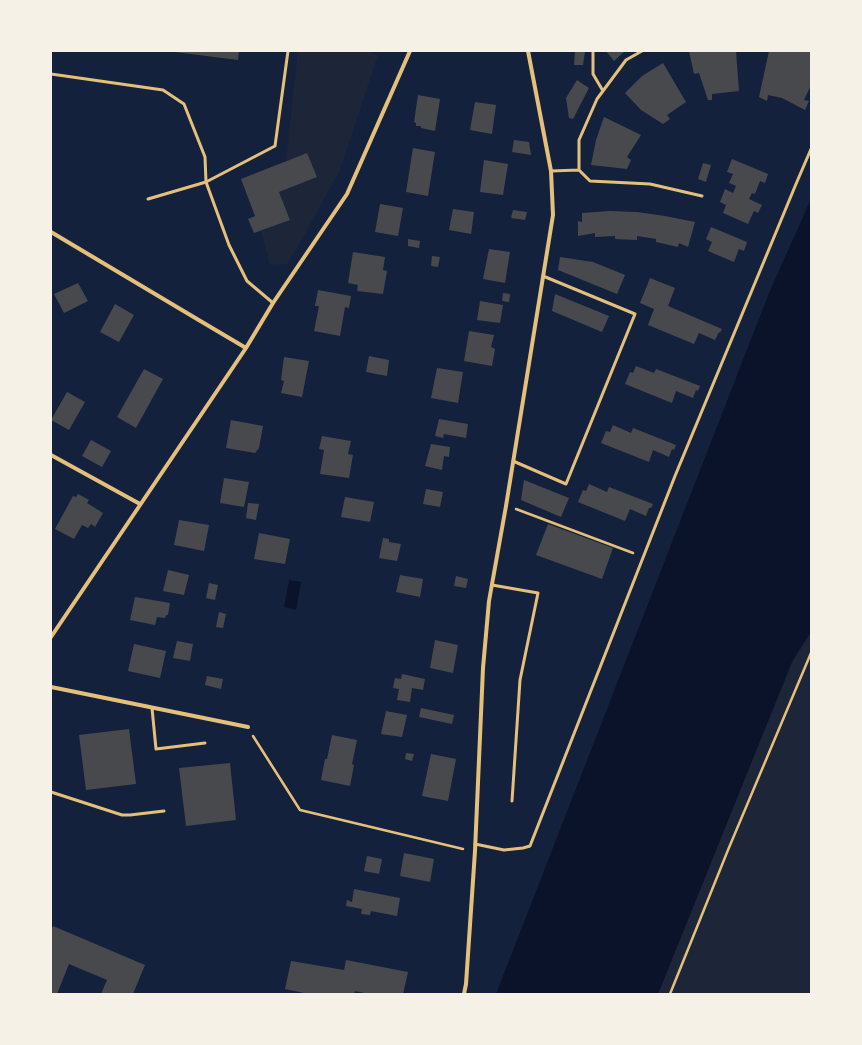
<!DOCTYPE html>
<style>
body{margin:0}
#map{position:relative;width:862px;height:1045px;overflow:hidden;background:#14213d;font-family:"Alegreya Sans",sans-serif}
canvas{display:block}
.frame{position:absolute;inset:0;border:52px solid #f6f1e7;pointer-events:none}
</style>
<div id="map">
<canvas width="862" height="1045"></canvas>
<div class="frame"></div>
</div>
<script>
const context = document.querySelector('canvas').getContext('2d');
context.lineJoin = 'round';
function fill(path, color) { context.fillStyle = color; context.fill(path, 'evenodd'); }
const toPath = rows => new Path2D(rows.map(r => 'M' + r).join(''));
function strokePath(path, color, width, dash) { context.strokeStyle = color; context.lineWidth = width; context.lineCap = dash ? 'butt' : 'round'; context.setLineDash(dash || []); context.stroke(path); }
fill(toPath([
 [298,51,367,51,378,55,340,170,297,248,287,264,270,265,261,231,290,219,279,192,317,177,307,153,286,161],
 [811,625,811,994,658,994,792,662]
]), '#1d2539');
fill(toPath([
 [811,199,811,632,792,662,658,994,496,994,769,293],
 [289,580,301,582,296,610,284,607]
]), '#0b132b');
fill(toPath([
 [175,51,239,51,238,60,175,52],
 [575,51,585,51,583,65,574,65],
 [606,51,625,51,614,61],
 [689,51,736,51,739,91,712,94,712,100,708,100,699,73,694,74],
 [769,51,811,51,811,85,804,100,809,101,805,110,782,98,768,95,767,101,759,97],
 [663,63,686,102,667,115,670,119,663,124,641,110,625,93,642,76],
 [577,80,589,88,573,119,569,118,566,98],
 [418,95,440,99,435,131,421,128,421,126,416,126,416,123,414,122],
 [475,102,496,105,492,134,470,130],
 [604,117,641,135,627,157,631,160,627,169,591,165,596,140],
 [514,140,529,142,531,155,512,152],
 [413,148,435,152,428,196,406,192],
 [307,153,317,177,279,192,290,220,254,233,248,219,255,216,241,179],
 [732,159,768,174,765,183,760,181,755,194,752,193,749,199,762,205,758,213,754,211,748,224,723,213,726,205,720,202,725,189,733,193,736,186,729,183,733,174,727,172],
 [484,160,508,164,503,195,480,192],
 [703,163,711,165,706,182,698,179],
 [380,204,403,208,398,236,375,232],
 [453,209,474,212,471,234,449,230],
 [513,210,527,212,525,220,511,218],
 [609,211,637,212,665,216,695,222,688,247,679,243,678,247,656,242,656,239,637,236,637,240,615,239,615,236,595,237,595,233,578,236,578,221,582,222,582,213],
 [711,227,747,242,744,251,739,249,734,262,708,251,712,242,706,239],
 [408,239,420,241,419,248,408,246],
 [489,249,510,252,505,283,483,279],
 [353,252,385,257,383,270,387,271,383,294,357,291,358,285,348,283],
 [432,256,440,257,438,267,431,266],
 [560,257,593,262,625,275,617,294,558,270],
 [650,278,675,288,668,306,722,329,720,333,719,332,715,340,699,333,694,344,648,325,654,309,640,303],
 [78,283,88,301,64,313,54,294],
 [318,290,351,296,349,308,345,307,340,336,314,331,319,306,315,306],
 [503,293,510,294,509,302,502,301],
 [555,294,609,316,602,332,552,311],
 [480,301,503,305,500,323,477,320],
 [115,304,134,315,119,342,100,332],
 [469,331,494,335,491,347,495,349,492,366,464,361],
 [369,356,389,360,387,376,366,372],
 [284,357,309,361,302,397,281,393,284,381,281,380],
 [636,366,654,373,656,369,700,386,698,391,696,390,693,398,676,391,672,403,625,384,630,372,633,373],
 [437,368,463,372,458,403,431,398],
 [144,369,163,379,136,428,117,417],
 [67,392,85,402,69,430,51,420],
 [439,419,468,424,466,438,444,434,443,438,435,436],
 [231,420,263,426,259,448,255,453,226,448],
 [613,425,631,433,633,428,676,445,674,450,672,449,669,457,653,450,649,462,601,443,606,431,610,432],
 [322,436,351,441,348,454,353,455,349,478,320,474,324,450,319,449],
 [91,440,111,451,102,467,82,456],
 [431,444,450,447,449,457,444,456,442,470,425,466],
 [224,478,249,482,244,507,220,503],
 [524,480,569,498,561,517,521,500],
 [589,484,607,492,609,487,653,504,651,508,649,508,646,516,630,509,625,521,578,502,583,490,586,491],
 [426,489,443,492,440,507,423,504],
 [78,494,89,500,87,503,103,513,95,527,91,524,88,528,82,525,74,539,55,529,73,496,76,497],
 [345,497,374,502,370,522,341,517],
 [248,503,259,504,256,520,246,518],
 [179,520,209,525,204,551,174,545],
 [548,524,613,548,602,579,536,555],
 [259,533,290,539,285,564,254,559],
 [383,538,389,539,389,542,401,544,397,561,379,558],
 [168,570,189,575,184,595,163,591],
 [400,575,423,579,420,597,396,592],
 [456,576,468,579,466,588,454,586],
 [209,583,218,585,215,600,206,598],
 [135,597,170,603,168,615,166,615,165,618,157,617,155,625,130,620],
 [219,612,226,614,223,628,216,627],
 [435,640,458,645,453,673,430,668],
 [177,641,193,644,190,661,173,658],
 [134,644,166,651,160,678,128,671],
 [402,674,425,679,423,690,412,688,410,702,397,700,399,689,393,688,395,678,401,679],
 [207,676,223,679,221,689,205,685],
 [421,708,454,715,452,724,419,717],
 [386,711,407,715,402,737,381,734],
 [129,729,136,784,86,790,79,735],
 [332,735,357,740,352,764,354,765,350,786,321,780,325,759,327,759],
 [406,753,414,754,412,761,405,759],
 [431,754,456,759,448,801,422,796],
 [230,763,236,820,186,826,179,768],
 [404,853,434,859,430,882,400,876],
 [367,856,382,859,379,874,364,871],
 [354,889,400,898,397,916,371,911,370,915,361,914,362,909,346,906,347,900,352,902],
 [53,926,145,965,133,994,101,994,107,980,69,964,57,994,51,994,51,931],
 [346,960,408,972,403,994,369,994,355,991,354,994,309,994,285,989,291,961,344,970]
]), '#48494c');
strokePath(toPath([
 [516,509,633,553],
 [253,736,300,810,463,849],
 [670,994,728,850,811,653]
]), '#e5c07b', 2.5);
strokePath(toPath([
 [593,51,593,74,603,91],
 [51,74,163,90,184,104,205,157,206,182,229,245,247,281,273,303],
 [579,170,579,140,597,99,626,60,642,51],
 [551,171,579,170,590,181,650,184,702,196],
 [148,199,206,182,275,146,288,51],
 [513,461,566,484,635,314,543,276],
 [492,585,538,593,520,680,512,801],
 [152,708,156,749,205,743],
 [51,792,122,815,130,815,164,811],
 [475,844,504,850,523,848,530,846,675,476,796,184,811,149]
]), '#e5c07b', 3);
strokePath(toPath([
 [51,232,197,319,246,348],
 [51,455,140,504],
 [51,637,246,348,273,303,347,194,410,51],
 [51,687,248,727],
 [464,994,466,984,475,851,483,668,489,601,506,506,553,215,551,171,528,51]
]), '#e5c07b', 4);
</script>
